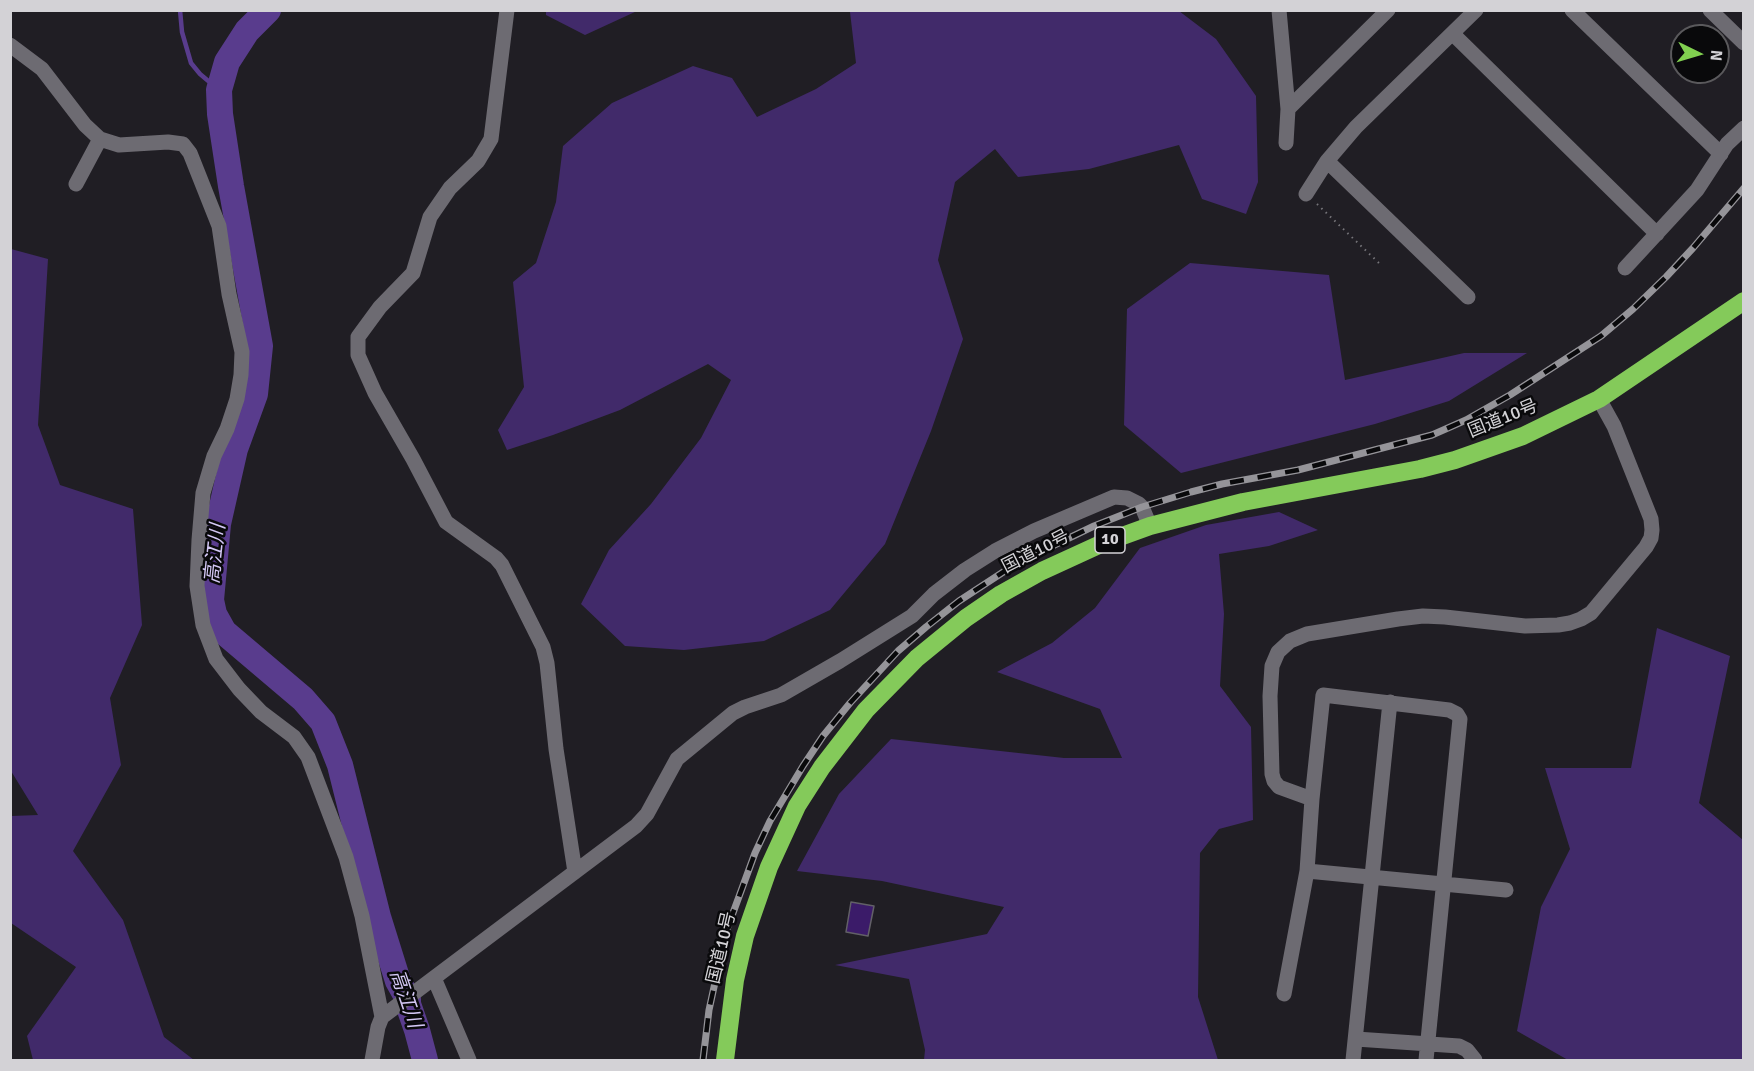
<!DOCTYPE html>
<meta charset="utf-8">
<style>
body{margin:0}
#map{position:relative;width:1754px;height:1071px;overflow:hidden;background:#201e24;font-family:Signika,sans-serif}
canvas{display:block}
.frame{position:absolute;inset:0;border:12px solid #d3d2d6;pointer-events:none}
.north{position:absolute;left:1670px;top:24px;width:60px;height:60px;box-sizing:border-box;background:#09090b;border:2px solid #5a595c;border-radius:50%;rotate:95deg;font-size:16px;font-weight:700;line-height:24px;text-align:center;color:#d3d2d6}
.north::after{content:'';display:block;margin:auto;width:21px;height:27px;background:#81d050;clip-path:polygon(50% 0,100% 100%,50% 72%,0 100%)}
</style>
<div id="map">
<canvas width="1754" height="1071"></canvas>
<div class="frame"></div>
<div class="north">N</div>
</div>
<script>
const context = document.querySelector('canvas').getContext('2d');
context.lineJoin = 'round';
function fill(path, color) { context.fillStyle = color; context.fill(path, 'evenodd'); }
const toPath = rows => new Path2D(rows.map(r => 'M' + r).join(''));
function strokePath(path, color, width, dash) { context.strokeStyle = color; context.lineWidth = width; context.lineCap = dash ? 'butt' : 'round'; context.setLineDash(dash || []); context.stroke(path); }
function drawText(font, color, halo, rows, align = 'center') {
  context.font = font + ' Signika,"Noto Sans JP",sans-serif'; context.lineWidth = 5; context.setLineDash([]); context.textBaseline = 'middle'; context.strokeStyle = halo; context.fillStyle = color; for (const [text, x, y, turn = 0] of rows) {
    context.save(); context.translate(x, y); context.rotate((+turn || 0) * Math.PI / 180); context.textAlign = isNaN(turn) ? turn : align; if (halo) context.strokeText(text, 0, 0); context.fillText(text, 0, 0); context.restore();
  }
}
fill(toPath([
 [546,11,546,10,637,11,585,35,546,15],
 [788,11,1179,11,1216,39,1256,96,1258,182,1246,214,1202,199,1179,145,1089,169,1018,177,995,149,955,182,938,260,963,339,931,431,885,544,830,610,764,641,684,650,625,646,581,604,609,550,651,504,701,438,731,380,708,364,620,410,553,435,507,450,498,430,524,387,513,282,536,263,556,202,563,146,612,103,693,66,732,78,757,117,816,89,856,63,850,12],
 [11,249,48,259,38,425,60,485,133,509,142,625,110,698,121,765,73,851,123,920,164,1037,194,1060,33,1060,27,1036,76,967,11,923,11,816,38,815,11,771],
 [1190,263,1329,275,1345,380,1464,353,1527,353,1449,401,1375,424,1181,473,1124,425,1127,309],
 [1279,512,1318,530,1269,546,1219,554,1224,614,1220,686,1251,727,1253,820,1219,829,1200,853,1198,997,1218,1060,924,1060,925,1050,909,979,835,965,987,934,1004,907,882,881,797,871,839,794,891,739,1064,758,1122,758,1100,709,997,672,1052,643,1095,608,1140,548,1206,525],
 [1657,628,1730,656,1699,803,1743,840,1743,1060,1568,1060,1517,1031,1541,907,1570,849,1545,768,1631,768]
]), '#412a6a');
strokePath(toPath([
 [180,10,182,32,191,63,200,74,219,90]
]), '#593c8d', 4.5);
strokePath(toPath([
 [268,10,247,31,227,62,219,90,220,114,231,186,260,346,255,394,235,449,218,524,211,600,214,614,224,632,303,699,323,722,340,765,378,917,398,981,408,999,408,1004,417,1030,425,1060]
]), '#593c8d', 26);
const building = toPath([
 [851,902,874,906,868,936,846,932,851,902]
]);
fill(building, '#3b1b69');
strokePath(building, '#626067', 1.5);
strokePath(toPath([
 [1317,204,1380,264]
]), '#76757a', 2, [1.5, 4.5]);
strokePath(toPath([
 [507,10,491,139,478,161,450,188,430,217,413,273,380,307,358,337,358,355,375,393,413,459,446,522,496,558,502,565,543,647,547,663,556,749,575,872],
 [1279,10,1288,109,1286,143],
 [1572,10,1721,154],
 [1710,10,1744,43],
 [1453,34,1657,234],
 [10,45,42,69,85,125,100,139,76,184],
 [1288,109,1388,10],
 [100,139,119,145,168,142,183,144,190,153,219,226,229,294,242,352,241,375,237,399,227,429,214,456,203,493,199,540,197,586,203,625,216,659,239,689,261,712,294,737,308,757,346,857,362,916,382,1017],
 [1327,161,1468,297],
 [1306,194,1327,161,1356,127,1476,10],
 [1625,268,1697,190,1727,144,1744,128],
 [1312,799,1279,787,1274,781,1272,774,1270,696,1272,666,1278,652,1290,641,1307,634,1398,619,1423,616,1445,617,1525,626,1558,625,1570,623,1581,619,1591,613,1646,547,1651,538,1652,530,1651,519,1614,426,1599,399],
 [1307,871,1506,890],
 [434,978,469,1060],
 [1284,994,1307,871,1312,799,1323,695,1449,710,1457,714,1460,719,1426,1060],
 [1356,1039,1459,1046,1467,1050,1475,1060],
 [372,1060,378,1027,382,1017,636,826,647,814,677,759,733,713,745,707,781,695,840,661,912,616,934,594,965,570,995,551,1034,531,1114,497,1127,498,1139,504,1142,507,1150,526],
 [1353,1060,1390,702]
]), '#6d6b72', 15);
strokePath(toPath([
 [725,1060,735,980,745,936,769,867,797,806,822,767,866,710,917,658,966,618,1001,594,1042,571,1103,543,1150,526,1243,502,1420,469,1455,460,1523,436,1599,399,1744,301]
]), '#84ca5a', 18);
const rail = toPath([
 [703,1060,709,1010,726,932,755,853,770,821,803,766,823,736,850,703,898,651,926,627,959,601,1017,563,1094,526,1142,507,1191,492,1222,484,1298,470,1432,435,1466,420,1510,395,1601,336,1633,309,1666,277,1693,248,1744,188]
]);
strokePath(rail, '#959499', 7);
strokePath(rail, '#09090b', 4.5, [14]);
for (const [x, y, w] of [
 [1110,540,30]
]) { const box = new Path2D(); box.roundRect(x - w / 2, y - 13, w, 26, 4.5); context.fillStyle = '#09090b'; context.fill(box); strokePath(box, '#d3d2d6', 1.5); }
drawText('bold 16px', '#d3d2d6', null, [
 ["10",1110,540]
]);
drawText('18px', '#d3d2d6', '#09090b', [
 ["国道10号",1503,419,-22],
 ["国道10号",1036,552,-27],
 ["国道10号",722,948,-77]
]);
drawText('italic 20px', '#d3c7f4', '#09090b', [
 ["高江川",216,554,-84],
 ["高江川",405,999,71]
]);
</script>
